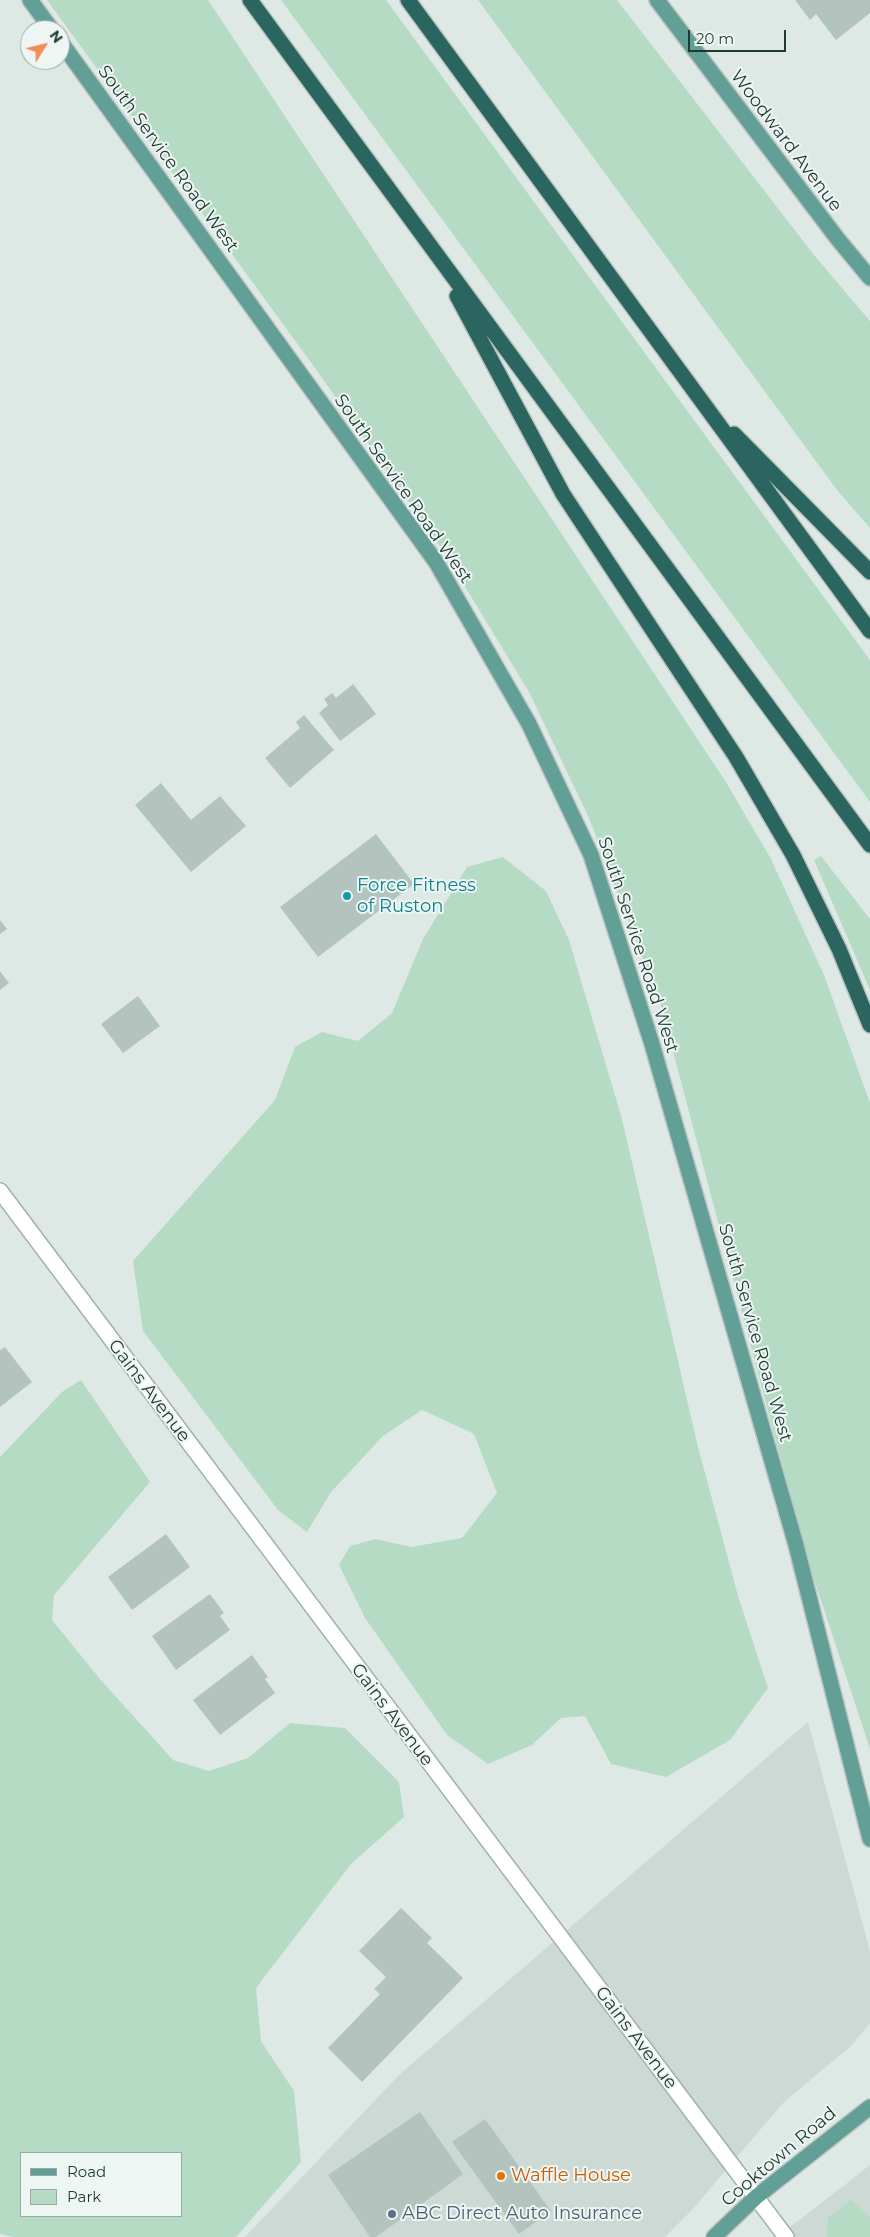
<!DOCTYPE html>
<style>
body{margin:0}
#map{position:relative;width:870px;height:2237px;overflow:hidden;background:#dee9e6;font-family:Montserrat,sans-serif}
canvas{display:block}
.legend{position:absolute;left:20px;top:2152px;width:162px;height:65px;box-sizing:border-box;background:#eef6f3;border:1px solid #9baaa7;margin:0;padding:6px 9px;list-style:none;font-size:15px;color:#1f3935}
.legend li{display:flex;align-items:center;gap:10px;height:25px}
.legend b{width:25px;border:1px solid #9baaa7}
.north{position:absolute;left:20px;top:20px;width:50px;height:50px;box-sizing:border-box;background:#eef6f3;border:1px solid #9baaa7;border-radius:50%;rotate:54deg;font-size:14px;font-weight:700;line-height:20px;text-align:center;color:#1f3935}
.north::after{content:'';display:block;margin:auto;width:18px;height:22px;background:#f28d53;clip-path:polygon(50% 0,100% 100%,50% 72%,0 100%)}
.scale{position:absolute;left:688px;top:30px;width:98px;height:22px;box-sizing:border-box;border:2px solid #1f3935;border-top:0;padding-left:6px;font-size:15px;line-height:18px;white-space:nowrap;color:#1f3935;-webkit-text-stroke:4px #eef6f3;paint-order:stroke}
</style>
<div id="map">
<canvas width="870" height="2237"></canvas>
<ul class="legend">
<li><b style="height:6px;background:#629f97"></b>Road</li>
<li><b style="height:14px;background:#b6dbc4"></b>Park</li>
</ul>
<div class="north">N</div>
<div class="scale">20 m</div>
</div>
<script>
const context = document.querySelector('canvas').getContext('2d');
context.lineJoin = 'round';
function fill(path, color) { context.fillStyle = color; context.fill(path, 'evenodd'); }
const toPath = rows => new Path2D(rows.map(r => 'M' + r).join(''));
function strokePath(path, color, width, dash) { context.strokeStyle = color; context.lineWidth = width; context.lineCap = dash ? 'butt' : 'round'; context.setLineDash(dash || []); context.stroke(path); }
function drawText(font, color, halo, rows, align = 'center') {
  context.font = font + ' Montserrat,sans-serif'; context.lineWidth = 4; context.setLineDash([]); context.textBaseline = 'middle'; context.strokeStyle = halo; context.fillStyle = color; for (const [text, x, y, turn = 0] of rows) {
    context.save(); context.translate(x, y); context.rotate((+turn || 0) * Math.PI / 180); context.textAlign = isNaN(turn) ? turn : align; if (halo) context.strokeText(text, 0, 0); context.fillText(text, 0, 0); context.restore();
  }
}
fill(toPath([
 [808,1722,870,1951,870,2023,852,2045,783,2103,692,2210,665,2237,245,2237,399,2075],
 [870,2165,870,2237,777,2237,842,2187]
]), '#ccd9d5');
fill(toPath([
 [47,0,208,0,726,782,771,859,824,975,870,1103,870,1749,806,1555,661,1006,589,818,529,692,444,552,320,375],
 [281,0,386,0,870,660,870,802],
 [478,0,617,0,814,255,870,321,870,528,837,490],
 [821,856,870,919,870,990,814,860],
 [503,857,546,891,569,940,622,1119,697,1443,738,1596,768,1688,730,1740,666,1777,611,1764,585,1716,561,1718,532,1745,488,1764,447,1735,365,1618,339,1565,350,1546,376,1539,411,1547,462,1538,497,1493,474,1434,422,1410,383,1436,331,1492,307,1532,278,1510,143,1331,133,1261,275,1100,295,1047,322,1032,358,1041,392,1013,423,939,467,867],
 [81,1380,150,1482,54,1595,52,1620,100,1679,173,1760,209,1771,248,1758,290,1723,345,1728,399,1782,404,1817,351,1864,256,1988,261,2041,294,2091,301,2162,236,2237,13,2237,0,2234,0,1457,62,1392],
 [21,2153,181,2153,181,2216,21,2216],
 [851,2200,870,2217,870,2237,827,2237,828,2218]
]), '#b6dbc4');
fill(toPath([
 [795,0,870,0,870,13,836,40,816,14,810,20],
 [353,684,376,714,340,741,319,713,328,705,324,699,332,693,336,698],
 [304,715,334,750,290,788,265,758,300,728,296,722],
 [161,783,191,820,220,796,246,826,191,872,135,805],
 [376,834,414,884,318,957,280,907],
 [0,920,7,929,0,934],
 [0,971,9,983,0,990],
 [138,996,160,1026,123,1053,101,1024],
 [5,1347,32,1382,0,1407,0,1350],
 [166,1534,190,1567,132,1610,108,1577],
 [210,1594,224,1613,220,1616,230,1630,176,1670,152,1636],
 [252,1655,268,1677,265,1679,275,1693,220,1735,193,1700],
 [401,1908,432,1938,427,1943,463,1978,362,2082,328,2048,380,1994,374,1989,386,1977,359,1951],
 [420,2112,463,2174,376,2237,370,2237,328,2175],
 [485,2119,551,2211,519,2234,452,2142]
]), '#b3c4bf');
const minor = toPath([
 [0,1191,786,2237]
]);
const major = toPath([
 [30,0,52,30],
 [657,0,837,238,870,278],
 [60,41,436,562,529,724,591,855,652,1044,796,1545,870,1839],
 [714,2237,756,2197,870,2107]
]);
const highway = toPath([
 [250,0,870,845],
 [408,0,870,631],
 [457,296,563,494,736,757,793,855,839,949,870,1025],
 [734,434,870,572]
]);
strokePath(minor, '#a1b1ad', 18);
strokePath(major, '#bcc4c2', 18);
strokePath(highway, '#bcc4c2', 18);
strokePath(minor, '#fff', 15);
strokePath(major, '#629f97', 15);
strokePath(highway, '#2b6560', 15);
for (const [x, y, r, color] of [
 [347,896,5,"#0f9aa8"],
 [501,2176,5,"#e8710a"],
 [392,2214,5,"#5c6f8a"]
]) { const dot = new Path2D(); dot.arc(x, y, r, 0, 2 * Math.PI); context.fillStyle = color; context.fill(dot); strokePath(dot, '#eef6f3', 2); }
drawText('18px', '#1f3935', '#eef6f3', [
 ["Woodward Avenue",786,141,53],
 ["South Service Road West",168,159,54],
 ["South Service Road West",403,489,55],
 ["South Service Road West",638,945,72],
 ["South Service Road West",755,1333,74],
 ["Gains Avenue",149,1391,53],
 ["Gains Avenue",392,1715,53],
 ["Gains Avenue",636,2038,53],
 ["Cooktown Road",779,2157,-40]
]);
drawText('18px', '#0d838f', '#eef6f3', [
 ["Force Fitness",357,886],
 ["of Ruston",357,907]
], 'left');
drawText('18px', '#c56008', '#eef6f3', [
 ["Waffle House",511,2176]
], 'left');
drawText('18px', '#4e5e75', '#eef6f3', [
 ["ABC Direct Auto Insurance",402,2214]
], 'left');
</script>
